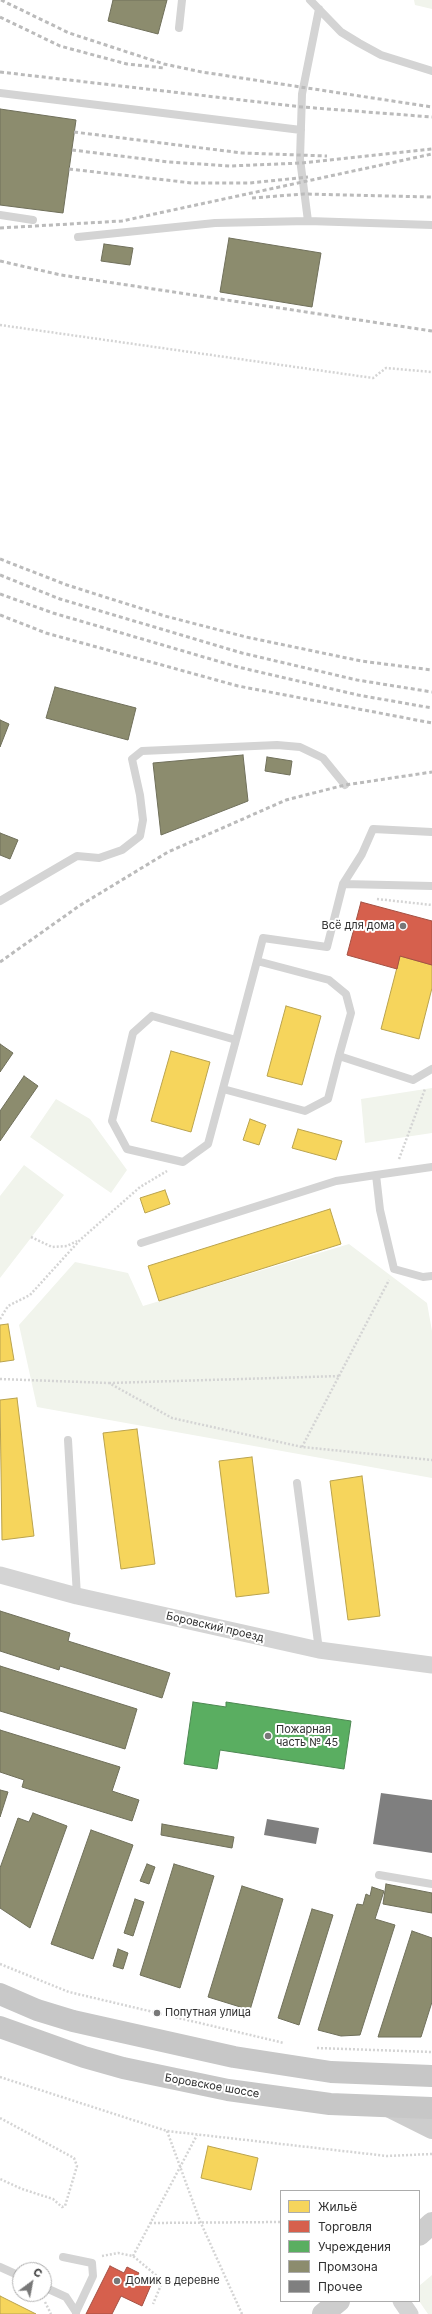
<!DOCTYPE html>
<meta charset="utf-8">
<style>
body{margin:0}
#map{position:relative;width:432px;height:2314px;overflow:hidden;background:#fff;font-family:Inter,sans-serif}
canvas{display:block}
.legend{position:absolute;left:280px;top:2190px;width:140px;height:112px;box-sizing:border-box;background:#fff;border:1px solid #acacac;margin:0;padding:5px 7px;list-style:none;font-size:12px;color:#2f2f2f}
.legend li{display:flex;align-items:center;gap:8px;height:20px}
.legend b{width:20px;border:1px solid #acacac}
.north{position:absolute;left:12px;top:2262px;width:40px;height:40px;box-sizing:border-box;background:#fff;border:1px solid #acacac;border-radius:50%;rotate:32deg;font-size:11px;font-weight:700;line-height:16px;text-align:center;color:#2f2f2f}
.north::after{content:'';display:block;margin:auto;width:14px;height:18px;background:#787878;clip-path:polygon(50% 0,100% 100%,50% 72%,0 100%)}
</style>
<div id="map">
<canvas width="432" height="2314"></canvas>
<ul class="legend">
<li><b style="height:11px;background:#f6d55c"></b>Жильё</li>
<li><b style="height:11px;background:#d6604d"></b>Торговля</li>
<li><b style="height:11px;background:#5aae61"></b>Учреждения</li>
<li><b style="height:11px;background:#8c8c6e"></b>Промзона</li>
<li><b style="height:11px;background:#7f7f7f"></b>Прочее</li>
</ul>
<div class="north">С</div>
</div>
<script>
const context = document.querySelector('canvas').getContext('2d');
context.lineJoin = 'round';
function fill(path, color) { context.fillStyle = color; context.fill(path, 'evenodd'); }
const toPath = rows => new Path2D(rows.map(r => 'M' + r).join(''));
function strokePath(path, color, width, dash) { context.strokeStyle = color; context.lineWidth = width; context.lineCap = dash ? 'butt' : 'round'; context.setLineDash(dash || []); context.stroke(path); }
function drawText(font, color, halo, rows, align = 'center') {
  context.font = font + ' Inter,sans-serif'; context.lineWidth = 4; context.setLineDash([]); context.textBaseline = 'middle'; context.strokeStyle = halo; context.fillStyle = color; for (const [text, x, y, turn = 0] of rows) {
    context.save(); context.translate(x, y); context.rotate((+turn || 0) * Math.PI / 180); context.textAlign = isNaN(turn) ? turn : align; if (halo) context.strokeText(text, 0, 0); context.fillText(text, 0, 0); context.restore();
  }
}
fill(toPath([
 [414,0,432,0,432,9,415,5],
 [432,1088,432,1133,365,1143,361,1099],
 [56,1099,90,1119,127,1170,111,1193,30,1137],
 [24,1165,64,1195,0,1278,0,1196],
 [349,1244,427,1303,432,1331,432,1478,37,1407,19,1325,75,1262,128,1273,143,1306],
 [432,2275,432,2314,428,2314,419,2301,419,2286]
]), '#f1f4ec');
const homes = toPath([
 [400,956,432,965,432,988,419,1039,381,1029,400,956],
 [286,1006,321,1016,302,1085,267,1076,286,1006],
 [171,1051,210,1062,191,1132,151,1121,171,1051],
 [250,1119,266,1125,259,1145,243,1140,250,1119],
 [298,1129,342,1141,336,1160,292,1148,298,1129],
 [165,1190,170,1204,145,1213,140,1198,165,1190],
 [330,1209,341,1244,159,1301,148,1266,330,1209],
 [8,1324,14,1360,0,1362,0,1325,8,1324],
 [17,1398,34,1536,2,1540,0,1400,17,1398],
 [137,1429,155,1564,121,1569,103,1433,137,1429],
 [252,1457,269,1593,236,1597,219,1461,252,1457],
 [362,1476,380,1616,348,1620,330,1481,362,1476],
 [208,2146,258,2158,251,2190,201,2178,208,2146],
 [0,2296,36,2314,0,2314,0,2296]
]);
fill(homes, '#f6d55c');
strokePath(homes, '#baa34e', 1);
const shops = toPath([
 [361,902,432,921,432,965,400,956,397,969,347,955,361,902],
 [110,2266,124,2273,127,2267,139,2273,136,2278,151,2285,142,2306,121,2296,112,2314,86,2314,110,2266]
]);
fill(shops, '#d6604d');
strokePath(shops, '#a45144', 1);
const public = toPath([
 [193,1702,226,1707,226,1702,351,1721,344,1769,220,1750,217,1769,184,1764,193,1702]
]);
fill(public, '#5aae61');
strokePath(public, '#4d8852', 1);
const industry = toPath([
 [113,0,167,0,158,34,108,21,113,0],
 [0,109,76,120,63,213,0,205,0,109],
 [229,238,321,253,312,307,220,292,229,238],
 [104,244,133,248,130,265,101,261,104,244],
 [55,687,136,708,128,740,46,718,55,687],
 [0,720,9,724,0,747,0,720],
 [243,755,248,801,161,835,153,763,243,755],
 [267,757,292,761,290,775,265,771,267,757],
 [0,833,18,840,10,859,0,855,0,833],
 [0,1044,13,1053,0,1072,0,1044],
 [24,1076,38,1086,0,1141,0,1111,24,1076],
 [0,1611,70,1633,68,1641,170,1673,162,1698,60,1666,59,1670,0,1651,0,1611],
 [0,1666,137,1709,125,1749,0,1711,0,1666],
 [0,1730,120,1767,112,1791,139,1800,132,1821,22,1787,24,1780,0,1772,0,1730],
 [0,1790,8,1792,0,1817,0,1790],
 [33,1813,67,1826,30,1928,0,1908,0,1868,18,1818,29,1822,33,1813],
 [162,1824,234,1837,232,1848,161,1835,162,1824],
 [91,1830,133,1845,93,1959,51,1944,91,1830],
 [147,1864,155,1867,149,1884,140,1881,147,1864],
 [174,1864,214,1876,180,1988,140,1975,174,1864],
 [386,1884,432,1893,432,1913,383,1904,386,1884],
 [242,1886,283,1899,250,2010,208,1997,242,1886],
 [372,1887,384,1891,375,1919,395,1925,360,2035,341,2036,318,2030,357,1904,363,1905,366,1894,370,1896,372,1887],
 [135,1899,144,1902,133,1936,124,1933,135,1899],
 [312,1909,333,1915,299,2025,278,2018,312,1909],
 [412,1931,432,1938,432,2002,421,2037,378,2037,412,1931],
 [118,1949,128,1953,123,1969,113,1966,118,1949]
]);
fill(industry, '#8c8c6e');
strokePath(industry, '#70705b', 1);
fill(toPath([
 [381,1793,432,1800,432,1853,373,1844],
 [267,1819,319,1828,316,1844,264,1835]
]), '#7f7f7f');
strokePath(toPath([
 [0,325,373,378,386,368,432,372],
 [377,899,432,905],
 [399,1159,425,1089],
 [31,1237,52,1247,67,1246,77,1241],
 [0,1319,8,1306,30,1295,80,1240,140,1187,167,1171],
 [0,1379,109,1383,172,1418,302,1447,432,1460],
 [109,1383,341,1376],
 [302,1447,389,1280],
 [0,1964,69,1992,284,2043],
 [317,2048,432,2052],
 [0,2077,167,2131,387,2156,432,2154],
 [0,2118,74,2158,77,2166,65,2206,62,2207,53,2199,22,2189,0,2179],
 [167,2131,200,2221,242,2314],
 [150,2223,281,2222],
 [102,2256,118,2253,133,2256,157,2276,161,2285,153,2304],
 [133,2256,197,2135],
 [45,2302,51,2314]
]), '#d4d4d4', 2.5, [2, 2]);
strokePath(toPath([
 [310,0,341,32,359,43,381,55,432,71],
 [179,28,182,0],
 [0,93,301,130],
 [0,215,33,220],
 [308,221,300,159,302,94,319,9],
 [78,237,215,223,308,221,432,225],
 [343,884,432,886],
 [0,901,77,856,99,858,122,850,140,836,143,820,140,795,132,759,142,751,277,745,300,747,323,758,345,785],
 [257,961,263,938,327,947,343,884,362,854,373,829,432,832],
 [152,1016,236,1040,208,1144,183,1162,127,1149,112,1121,133,1033,152,1016],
 [236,1040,257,961,329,980,346,994,351,1013,339,1056],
 [223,1089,305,1111,328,1099,339,1056,413,1080,432,1069],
 [432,1167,376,1175,380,1210,394,1269,423,1277,432,1276],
 [141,1243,336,1181,376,1175],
 [68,1440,77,1596],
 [297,1483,319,1650],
 [379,1875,432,1884],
 [63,2257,92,2263,93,2276,76,2312],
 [0,2267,20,2276],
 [44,2287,66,2297,76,2312,76,2314]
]), '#d4d4d4', 8);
strokePath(toPath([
 [0,1575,77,1596,319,1650,432,1665],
 [401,2301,410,2314]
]), '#d4d4d4', 17);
strokePath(toPath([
 [390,2107,432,2128],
 [419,2235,432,2223],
 [323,2314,339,2301]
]), '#cdcdcd', 22);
strokePath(toPath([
 [0,1994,37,2010,73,2021,234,2057,331,2072,432,2076],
 [0,2027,84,2057,123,2068,228,2090,330,2104,432,2108]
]), '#c7c7c7', 22);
strokePath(toPath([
 [1,0,69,33,164,64,202,72,432,107],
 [0,17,60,46,127,64,164,68],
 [0,72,302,107,432,117],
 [74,132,242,153,327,156],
 [72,150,169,162,230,166,301,163,432,149],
 [69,169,192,183,250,183,308,177],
 [252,198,304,194,432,197],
 [0,228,122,221,432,154],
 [0,261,61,275,432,331],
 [0,559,67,585,165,616,246,637,361,661,432,670],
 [0,575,60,599,242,653,357,680,432,692],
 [0,594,53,613,238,667,358,695,432,708],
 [0,615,46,633,238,686,432,723],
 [0,962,79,906,168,852,286,800,345,785,432,772]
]), '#bbb', 3, [4, 3]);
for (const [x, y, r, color] of [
 [403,926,4,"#787878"],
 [268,1736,4,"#787878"],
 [157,2013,4,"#787878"],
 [117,2281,4,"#787878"]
]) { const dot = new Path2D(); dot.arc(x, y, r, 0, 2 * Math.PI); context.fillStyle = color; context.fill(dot); strokePath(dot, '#fff', 1.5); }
drawText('11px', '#2f2f2f', '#fff', [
 ["Всё для дома",395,926,"right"],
 ["Пожарная",276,1730],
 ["часть № 45",276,1743],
 ["Попутная улица",165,2013],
 ["Домик в деревне",125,2281]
], 'left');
drawText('11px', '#2f2f2f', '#fff', [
 ["Боровский проезд",215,1627,13],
 ["Боровское шоссе",212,2086,10]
]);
</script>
